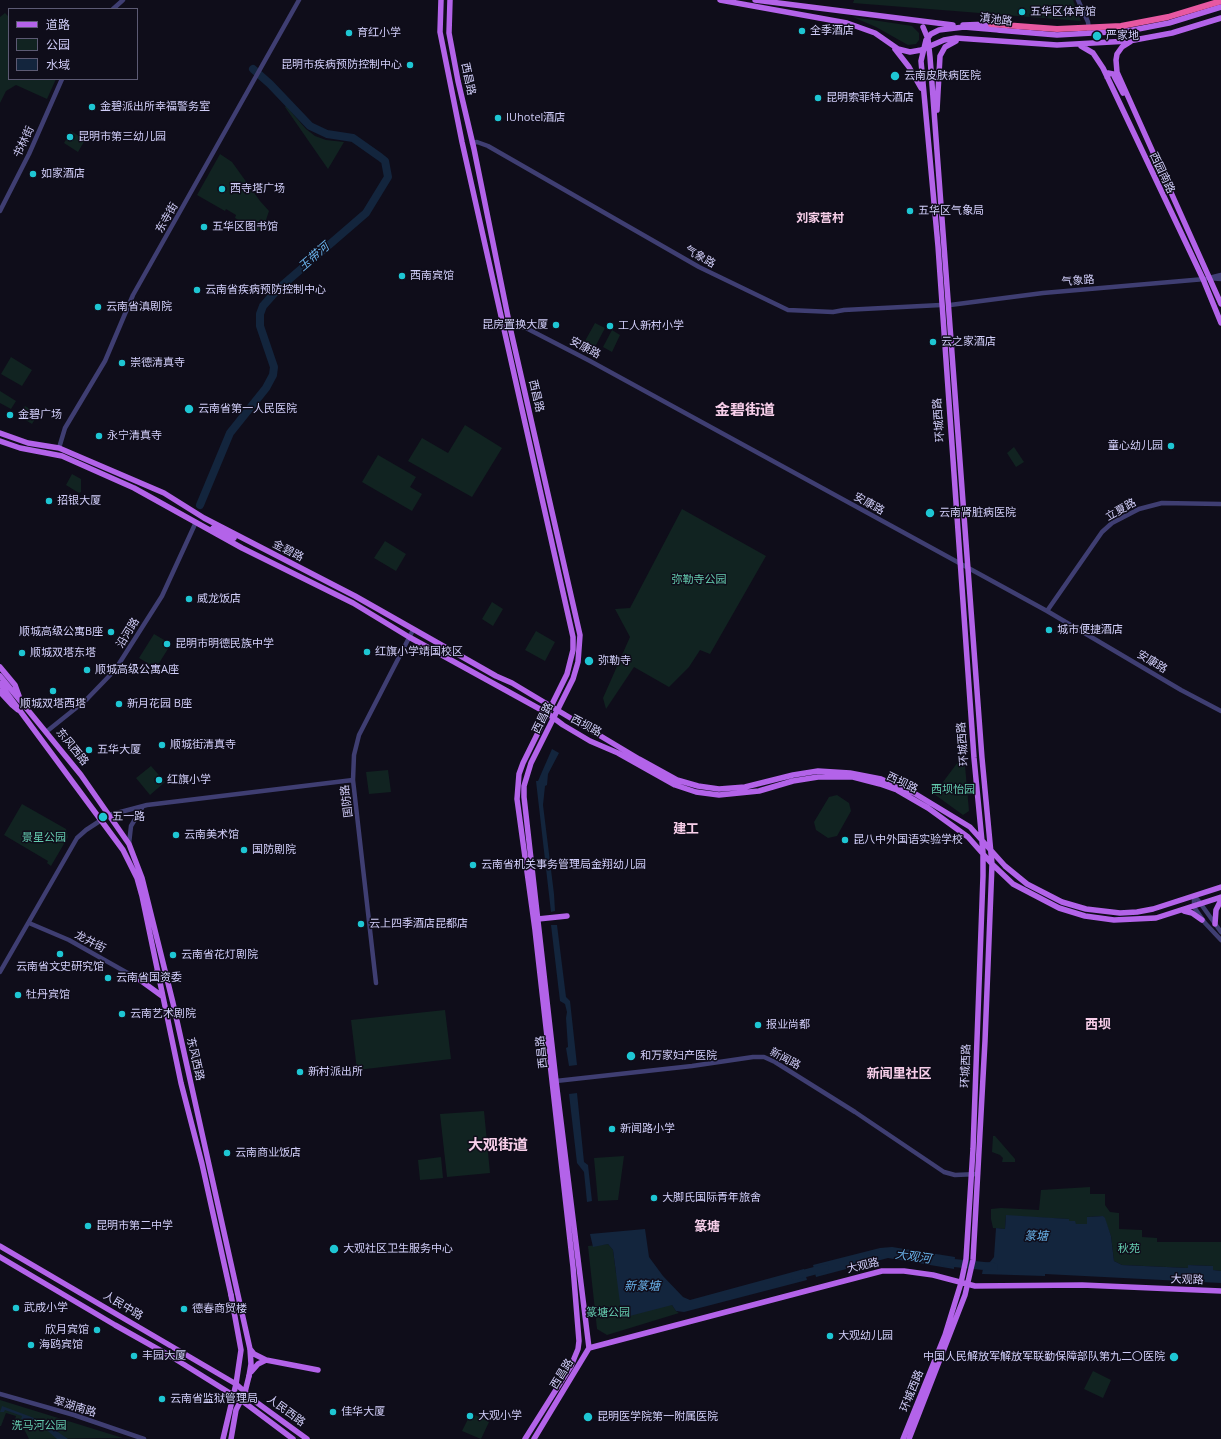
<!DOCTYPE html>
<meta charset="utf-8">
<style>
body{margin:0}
#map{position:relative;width:1221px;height:1439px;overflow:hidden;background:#0f0d1a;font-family:"Open Sans","Noto Sans SC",sans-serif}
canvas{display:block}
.legend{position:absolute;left:8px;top:8px;width:130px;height:72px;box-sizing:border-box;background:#0f0d1a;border:1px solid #5c5a73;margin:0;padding:5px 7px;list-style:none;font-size:12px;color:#d0cdf8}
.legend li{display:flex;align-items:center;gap:8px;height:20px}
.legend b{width:20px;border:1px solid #5c5a73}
</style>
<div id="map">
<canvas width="1221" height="1439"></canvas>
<ul class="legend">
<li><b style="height:5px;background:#b363e9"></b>道路</li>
<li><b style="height:11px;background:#112321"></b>公园</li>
<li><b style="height:11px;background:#13253d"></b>水域</li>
</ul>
</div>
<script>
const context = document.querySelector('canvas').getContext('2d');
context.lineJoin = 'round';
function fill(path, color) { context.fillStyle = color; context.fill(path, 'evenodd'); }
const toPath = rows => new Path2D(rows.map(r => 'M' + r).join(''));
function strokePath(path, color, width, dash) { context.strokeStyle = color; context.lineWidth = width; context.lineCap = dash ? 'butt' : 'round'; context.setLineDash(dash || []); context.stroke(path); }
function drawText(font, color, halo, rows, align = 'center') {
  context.font = font + ' "Open Sans","Noto Sans SC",sans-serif'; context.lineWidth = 3; context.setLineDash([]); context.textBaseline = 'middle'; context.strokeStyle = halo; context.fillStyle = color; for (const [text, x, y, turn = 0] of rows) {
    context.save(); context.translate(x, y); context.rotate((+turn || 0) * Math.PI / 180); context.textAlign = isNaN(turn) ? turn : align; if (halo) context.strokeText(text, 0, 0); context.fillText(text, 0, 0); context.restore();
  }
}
fill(toPath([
 [854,0,1073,0,1081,21,853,3],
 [5,13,9,17,9,79,56,79,47,99,16,85,6,91,0,103,0,17],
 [853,17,912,26,919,33,919,40,916,44,908,45,876,27],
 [286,106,306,129,315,136,326,140,344,142,328,169,285,107],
 [71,131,85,140,78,152,64,143],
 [220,154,232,162,260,201,269,211,263,229,257,231,235,218,236,215,226,209,225,211,197,195],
 [595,323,605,328,595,347,585,341],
 [612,330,620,335,612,352,603,347],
 [11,357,32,370,22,386,1,374],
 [0,391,16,401,11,409,0,403],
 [25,406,38,414,32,424,19,416],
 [465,425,502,448,472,497,408,461,422,438,448,453],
 [1014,447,1024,462,1016,467,1007,453],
 [378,455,416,477,410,487,422,494,412,511,362,482],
 [72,474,81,479,81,492,79,493,66,485],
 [682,509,766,556,710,654,700,650,689,667,669,687,634,667,606,709,603,698,630,637,615,609,630,608],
 [385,541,406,554,396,571,374,558],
 [492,602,503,609,493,626,482,619],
 [536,631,555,642,545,661,525,650],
 [154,634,171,644,156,668,139,658],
 [964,754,969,811,963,815,934,794],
 [151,766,165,782,150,795,136,778],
 [388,770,391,792,369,794,366,772],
 [837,795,849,803,851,811,837,836,828,838,816,830,814,822,829,797],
 [22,804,66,829,68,837,51,866,47,863,48,861,4,835],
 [445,1010,451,1059,357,1070,351,1020],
 [484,1111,490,1173,447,1177,440,1114],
 [993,1136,995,1136,1015,1159,1015,1162,1002,1162,1003,1158,1000,1155,992,1152],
 [624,1156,618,1200,598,1201,594,1158],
 [441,1157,443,1178,420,1180,418,1160],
 [1090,1187,1090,1194,1105,1194,1105,1205,1110,1212,1119,1213,1119,1229,1142,1230,1142,1237,1157,1238,1157,1242,1221,1242,1221,1271,1213,1270,1213,1266,1189,1265,1188,1268,1122,1265,1114,1261,1111,1236,1103,1216,1087,1217,1087,1224,1075,1224,1069,1221,1069,1219,1006,1216,1005,1229,993,1228,991,1219,991,1209,1001,1208,1039,1210,1041,1190],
 [608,1244,613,1250,616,1273,672,1305,676,1311,679,1313,607,1335,597,1329,588,1246],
 [1093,1371,1111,1380,1103,1398,1084,1389],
 [0,1400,123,1438,29,1439,23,1427,14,1422,16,1416,6,1413,1,1426,0,1426],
 [471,1413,489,1422,481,1439,462,1431]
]), '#112321');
fill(toPath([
 [552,749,559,753,548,774,547,785,545,786,543,805,554,894,555,911,551,912,536,781,538,781],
 [551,925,557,925,566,997,570,1001,577,1065,569,1066,566,1048,568,1047,566,1018,567,1012,565,1004,560,1001],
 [577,1093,584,1162,588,1165,592,1201,587,1202,584,1172,577,1163,569,1094],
 [1006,1215,1069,1219,1069,1221,1075,1221,1076,1224,1087,1224,1087,1217,1103,1216,1105,1218,1111,1236,1114,1261,1122,1265,1188,1268,1188,1265,1213,1266,1213,1270,1221,1271,1221,1283,1045,1274,1045,1276,982,1274,984,1263,990,1262,994,1257,996,1228,1005,1229],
 [645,1229,649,1257,663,1276,683,1297,690,1300,804,1269,807,1280,684,1312,676,1311,672,1305,622,1318,613,1250,608,1244,593,1247,590,1234],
 [892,1247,955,1257,954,1269,888,1258,816,1277,813,1265,880,1248],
 [2,1406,42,1421,68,1439,57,1439,40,1424,33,1420,32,1423,21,1419,22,1416,5,1410,4,1412,0,1412]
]), '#13253d');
strokePath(toPath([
 [200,505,230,433,266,388,273,375,274,367,260,326,260,314,263,306,278,289,366,213,388,177,385,161,380,157,353,138,327,134,310,126,270,84,253,69],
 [944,1262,994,1267],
 [795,1276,825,1268]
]), '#13253d', 8);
strokePath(toPath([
 [1078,0,1088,22,1089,30],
 [113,9,123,0],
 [472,143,477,142,488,146,699,267,788,310,833,312,844,310,941,305],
 [0,211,29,154,62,79],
 [1221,275,1209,278,1221,279],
 [950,305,1043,293,1205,279],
 [503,328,519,326,526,328,590,361,1047,611,1181,690,1221,711],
 [59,448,65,428,105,361,133,295,299,0],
 [1047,611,1102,532,1112,523,1139,509,1162,503,1221,504],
 [46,732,86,700,115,670,162,596,196,522],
 [129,844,131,826,143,806],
 [29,923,69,940,140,980],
 [1221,932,1198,900,1194,896,1194,907,1205,923,1221,940],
 [0,972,77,838,86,830,109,815,147,805,353,780],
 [376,983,353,780,354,755,359,735,413,630],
 [556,1081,692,1066,753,1057,764,1057,775,1062,855,1112,944,1172,955,1175,978,1174],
 [0,1394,74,1415,144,1439]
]), '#3f3e72', 4.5);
strokePath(toPath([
 [441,0,440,32,462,142,573,637,573,650,567,674,523,763,519,774,517,799,535,930,573,1267,579,1341,578,1349,571,1366,525,1439],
 [450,0,449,33,458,81,474,149,510,327,580,635,578,662,573,679,531,763,524,786,524,797,556,1081,589,1348,534,1439],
 [720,0,847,23,875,33,898,49,910,52,921,50,944,40,956,38,1057,45,1129,41,1172,33,1221,18],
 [755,0,953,25],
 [963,25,991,24],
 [997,30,1057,35,1128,31,1169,23,1221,7],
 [1130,42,1122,47,1117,54,1116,60,1117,72,1221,304],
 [1081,46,1093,53,1103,68,1203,279,1221,323],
 [895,49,909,67,921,88],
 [1107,77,1108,73,1113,74,1123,93],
 [937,110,940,56,945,47,956,41],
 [0,433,28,443,59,448,164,493,204,518,355,596,496,676,512,683,639,759,677,780,698,786,719,789,745,787,793,775,818,771,850,773,881,779,914,793,970,827,1005,866,1027,884,1062,902,1086,909,1120,913,1137,912,1153,909,1221,887],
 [0,441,20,448,62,456,134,488,242,548,353,603,409,637,547,713,563,725,590,741,618,753,675,785,696,792,719,795,759,791,793,781,818,777,853,777,880,784,897,790,928,808,968,837,992,864,1013,884,1059,908,1085,916,1114,920,1156,918,1221,897],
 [213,528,234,538],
 [0,667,15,685,19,696],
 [0,676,81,775,129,844,142,878,173,1003,250,1349,251,1364,249,1376],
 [0,684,123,850,137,878,142,896,181,1083,202,1164,231,1295],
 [0,692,12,705,18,710],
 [1184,911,1192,913,1202,920],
 [538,919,567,916],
 [1215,924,1216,910,1221,900],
 [140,980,162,996],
 [143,980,152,979,157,971],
 [0,1246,236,1384,223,1439],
 [0,1257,115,1325,172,1357,241,1400,236,1410,231,1439],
 [589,1348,882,1271,904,1271,933,1275,975,1286,1082,1285,1221,1291],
 [250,1349,254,1354,266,1360,318,1370],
 [251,1372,258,1364,266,1360],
 [903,1439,945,1335,961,1283,966,1259,973,1149,983,876,983,852,974,758,938,246,921,61,926,40,931,34,939,30,964,27,999,30],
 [909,1439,965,1295,973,1260,985,1041,992,864,982,758,930,57,928,39,923,27]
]), '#b363e9', 5.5);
strokePath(toPath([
 [231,1295,241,1350,236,1384,256,1402,307,1439],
 [249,1376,245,1392,241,1400,293,1439]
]), '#b363e9', 5.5);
strokePath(toPath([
 [991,24,1057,29,1121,26,1168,17,1221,1]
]), '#e758a1', 6);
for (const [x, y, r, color] of [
 [1022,12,4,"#1ec6d3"],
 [802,31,4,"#1ec6d3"],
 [349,33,4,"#1ec6d3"],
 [1097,36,5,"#1ec6d3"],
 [410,65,4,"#1ec6d3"],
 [895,76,5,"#1ec6d3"],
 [818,98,4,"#1ec6d3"],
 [92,107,4,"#1ec6d3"],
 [498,118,4,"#1ec6d3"],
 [70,137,4,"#1ec6d3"],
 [33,174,4,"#1ec6d3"],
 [222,189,4,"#1ec6d3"],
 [910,211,4,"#1ec6d3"],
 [204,227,4,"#1ec6d3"],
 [402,276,4,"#1ec6d3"],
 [197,290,4,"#1ec6d3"],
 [98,307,4,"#1ec6d3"],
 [556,325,4,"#1ec6d3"],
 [610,326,4,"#1ec6d3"],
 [933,342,4,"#1ec6d3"],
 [122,363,4,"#1ec6d3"],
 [189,409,5,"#1ec6d3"],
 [10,415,4,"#1ec6d3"],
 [99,436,4,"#1ec6d3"],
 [1171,446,4,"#1ec6d3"],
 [49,501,4,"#1ec6d3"],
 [930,513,5,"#1ec6d3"],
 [189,599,4,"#1ec6d3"],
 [1049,630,4,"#1ec6d3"],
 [111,632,4,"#1ec6d3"],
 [167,644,4,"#1ec6d3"],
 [367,652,4,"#1ec6d3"],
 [22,653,4,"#1ec6d3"],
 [589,661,5,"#1ec6d3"],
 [87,670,4,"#1ec6d3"],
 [53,691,4,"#1ec6d3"],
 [119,704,4,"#1ec6d3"],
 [162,745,4,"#1ec6d3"],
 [89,750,4,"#1ec6d3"],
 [159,780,4,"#1ec6d3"],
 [103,817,5,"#1ec6d3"],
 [176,835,4,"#1ec6d3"],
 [845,840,4,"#1ec6d3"],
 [244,850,4,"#1ec6d3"],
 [473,865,4,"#1ec6d3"],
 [361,924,4,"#1ec6d3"],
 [60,954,4,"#1ec6d3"],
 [173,955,4,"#1ec6d3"],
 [108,978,4,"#1ec6d3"],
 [18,995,4,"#1ec6d3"],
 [122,1014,4,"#1ec6d3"],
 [758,1025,4,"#1ec6d3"],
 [631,1056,5,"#1ec6d3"],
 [300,1072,4,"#1ec6d3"],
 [612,1129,4,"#1ec6d3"],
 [227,1153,4,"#1ec6d3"],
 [654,1198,4,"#1ec6d3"],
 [88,1226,4,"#1ec6d3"],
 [334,1249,5,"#1ec6d3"],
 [16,1308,4,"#1ec6d3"],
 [184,1309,4,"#1ec6d3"],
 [97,1330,4,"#1ec6d3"],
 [830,1336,4,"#1ec6d3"],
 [31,1345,4,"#1ec6d3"],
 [134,1356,4,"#1ec6d3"],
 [1174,1357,5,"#1ec6d3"],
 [162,1399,4,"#1ec6d3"],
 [333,1412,4,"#1ec6d3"],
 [470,1416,4,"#1ec6d3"],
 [588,1417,5,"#1ec6d3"]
]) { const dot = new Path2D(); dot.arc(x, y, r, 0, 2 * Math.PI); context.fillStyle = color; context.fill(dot); strokePath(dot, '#0f0d1a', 1.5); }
drawText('11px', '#d0cdf8', '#0f0d1a', [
 ["五华区体育馆",1030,12],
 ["全季酒店",810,31],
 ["育红小学",357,33],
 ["严家地",1106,36],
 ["昆明市疾病预防控制中心",402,65,"right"],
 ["云南皮肤病医院",904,76],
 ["昆明索菲特大酒店",826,98],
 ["金碧派出所幸福警务室",100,107],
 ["IUhotel酒店",506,118],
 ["昆明市第三幼儿园",78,137],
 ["如家酒店",41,174],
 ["西寺塔广场",230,189],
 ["五华区气象局",918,211],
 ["五华区图书馆",212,227],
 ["西南宾馆",410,276],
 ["云南省疾病预防控制中心",205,290],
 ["云南省滇剧院",106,307],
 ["昆房置换大厦",548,325,"right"],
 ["工人新村小学",618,326],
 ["云之家酒店",941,342],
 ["崇德清真寺",130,363],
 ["云南省第一人民医院",198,409],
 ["金碧广场",18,415],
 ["永宁清真寺",107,436],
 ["童心幼儿园",1163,446,"right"],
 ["招银大厦",57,501],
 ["云南肾脏病医院",939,513],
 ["威龙饭店",197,599],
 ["城市便捷酒店",1057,630],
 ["顺城高级公寓B座",103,632,"right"],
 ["昆明市明德民族中学",175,644],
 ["红旗小学靖国校区",375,652],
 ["顺城双塔东塔",30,653],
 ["弥勒寺",598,661],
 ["顺城高级公寓A座",95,670],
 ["顺城双塔西塔",53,704,"center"],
 ["新月花园 B座",127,704],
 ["顺城街清真寺",170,745],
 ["五华大厦",97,750],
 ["红旗小学",167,780],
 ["五一路",112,817],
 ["云南美术馆",184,835],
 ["昆八中外国语实验学校",853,840],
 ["国防剧院",252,850],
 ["云南省机关事务管理局金翔幼儿园",481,865],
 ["云上四季酒店昆都店",369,924],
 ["云南省花灯剧院",181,955],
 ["云南省文史研究馆",60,967,"center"],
 ["云南省国资委",116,978],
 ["牡丹宾馆",26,995],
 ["云南艺术剧院",130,1014],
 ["报业尚都",766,1025],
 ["和万家妇产医院",640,1056],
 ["新村派出所",308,1072],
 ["新闻路小学",620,1129],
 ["云南商业饭店",235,1153],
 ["大脚氏国际青年旅舍",662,1198],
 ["昆明市第二中学",96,1226],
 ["大观社区卫生服务中心",343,1249],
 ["武成小学",24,1308],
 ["德春商贸楼",192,1309],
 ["欣月宾馆",89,1330,"right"],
 ["大观幼儿园",838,1336],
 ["海鸥宾馆",39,1345],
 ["丰园大厦",142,1356],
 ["中国人民解放军解放军联勤保障部队第九二〇医院",1165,1357,"right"],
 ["云南省监狱管理局",170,1399],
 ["佳华大厦",341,1412],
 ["大观小学",478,1416],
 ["昆明医学院第一附属医院",597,1417]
], 'left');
drawText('11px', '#d0cdf8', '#0f0d1a', [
 ["滇池路",996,20,7],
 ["西昌路",468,79,78],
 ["书林街",24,142,-65],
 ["西园南路",1162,173,65],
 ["东寺街",167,218,-60],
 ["气象路",700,257,29],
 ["气象路",1078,281,-5],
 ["安康路",585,348,28],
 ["西昌路",536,396,77],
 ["环城西路",939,420,-94],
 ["安康路",869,504,29],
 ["立夏路",1121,510,-29],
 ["金碧路",288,551,27],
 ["沿河路",128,633,-58],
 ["安康路",1152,662,31],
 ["西昌路",543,718,-64],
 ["西坝路",586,726,28],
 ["环城西路",963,744,-94],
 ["东风西路",72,747,51],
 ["西坝路",902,783,25],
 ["国防路",347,801,-97],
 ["龙井街",90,942,28],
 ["西昌路",542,1052,-96],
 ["东风西路",195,1059,77],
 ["新闻路",785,1059,28],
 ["环城西路",966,1066,-88],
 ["大观路",863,1266,-13],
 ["大观路",1187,1280,2],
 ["人民中路",123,1306,31],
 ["西昌路",562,1374,-58],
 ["环城西路",912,1391,-68],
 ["翠湖南路",75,1407,17],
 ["人民西路",286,1411,36]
]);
drawText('11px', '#64ccaf', '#0f0d1a', [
 ["弥勒寺公园",699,580],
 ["西坝怡园",953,790],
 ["景星公园",44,838],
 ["秋苑",1129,1249],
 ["篆塘公园",608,1313],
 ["洗马河公园",39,1426]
]);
drawText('bold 12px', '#f8cfea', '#0f0d1a', [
 ["刘家营村",820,219]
]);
drawText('italic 12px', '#69b2ea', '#0f0d1a', [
 ["玉带河",314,257,-41],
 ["篆塘",1036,1237],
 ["大观河",913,1257,8],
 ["新篆塘",642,1287]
]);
drawText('bold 13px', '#f8cfea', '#0f0d1a', [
 ["建工",686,829],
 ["西坝",1098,1025],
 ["新闻里社区",899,1074],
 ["篆塘",707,1227]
]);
drawText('bold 15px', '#f8cfea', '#0f0d1a', [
 ["金碧街道",745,411],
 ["大观街道",498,1146]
]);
</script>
